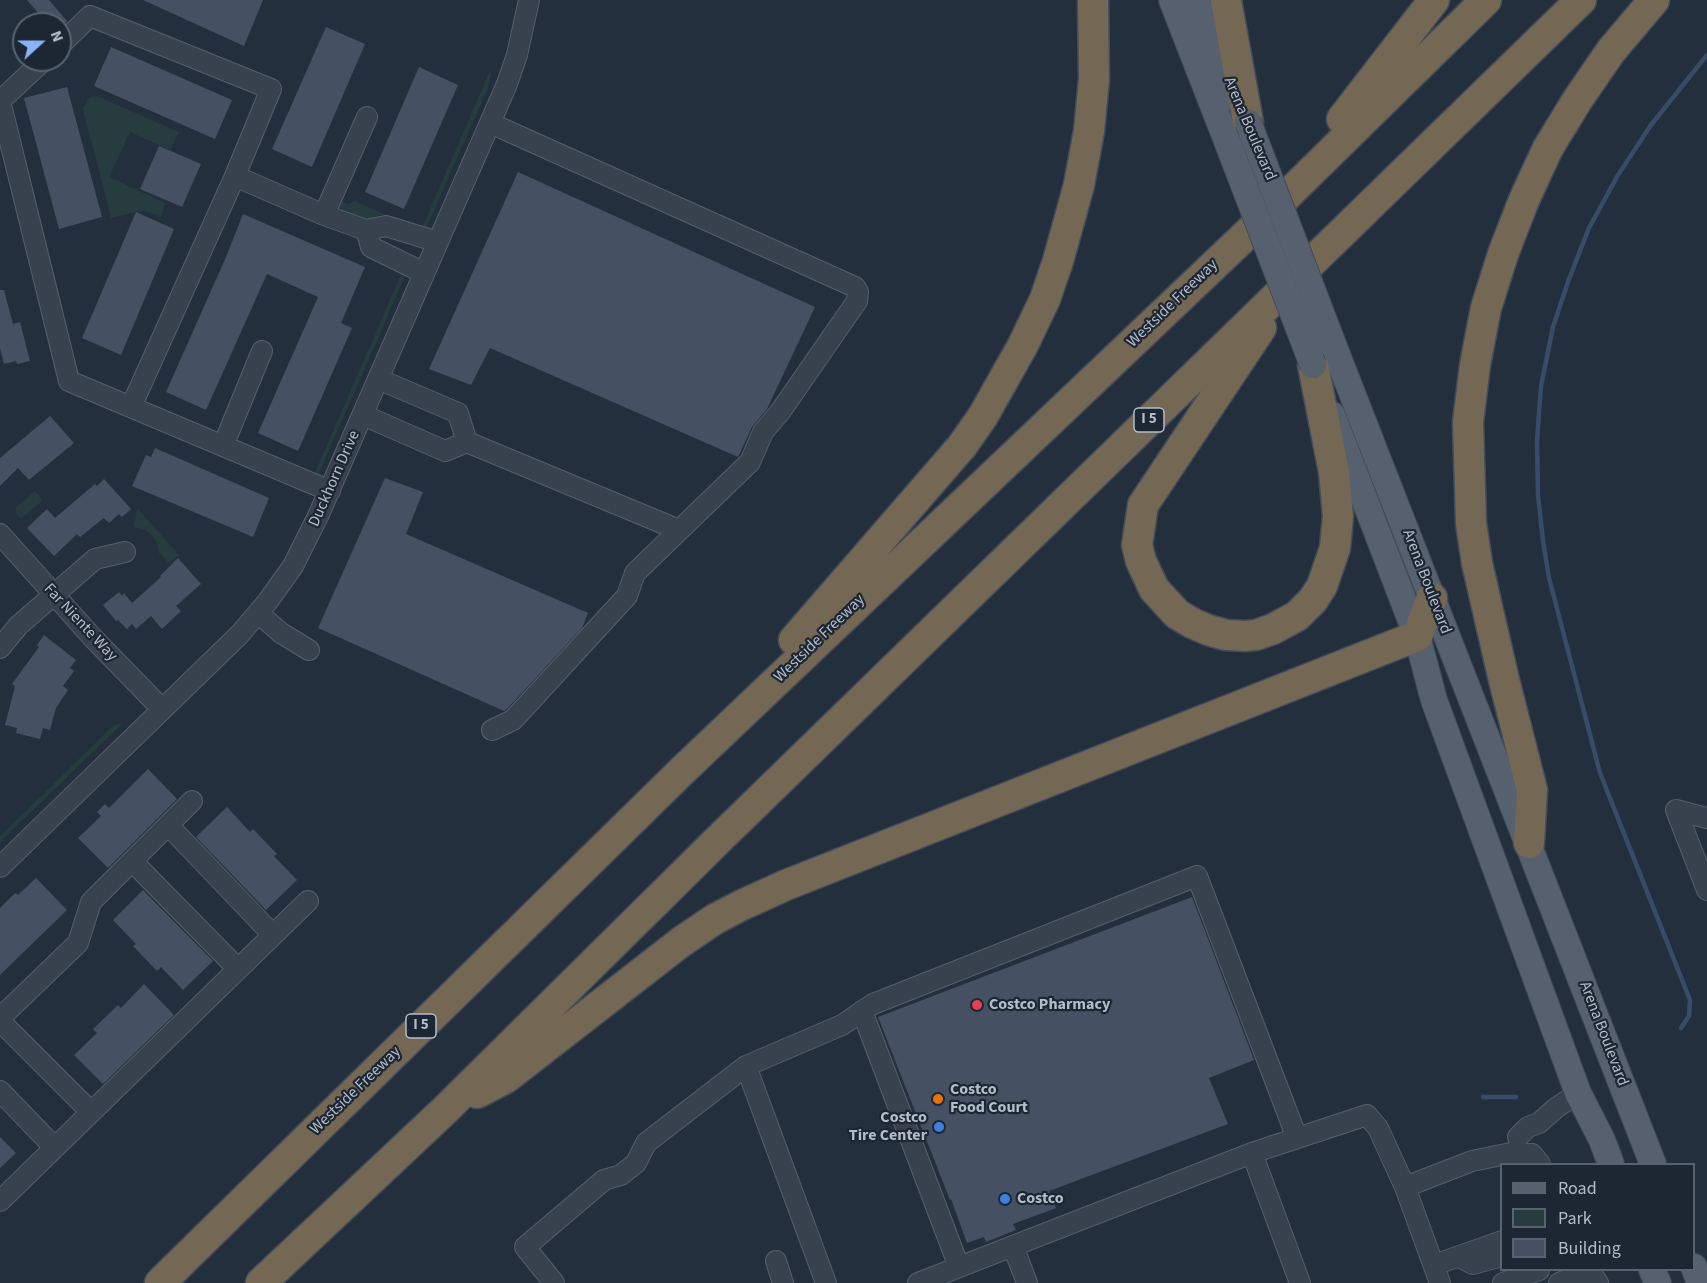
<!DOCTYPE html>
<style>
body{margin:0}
#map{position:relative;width:1707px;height:1283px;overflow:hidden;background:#242f3e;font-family:"Source Sans 3",sans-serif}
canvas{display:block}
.legend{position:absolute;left:1500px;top:1163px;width:195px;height:108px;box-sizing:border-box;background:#1d2633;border:2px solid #59626f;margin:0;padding:8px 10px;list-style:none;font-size:18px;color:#b4bcc9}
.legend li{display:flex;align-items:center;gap:12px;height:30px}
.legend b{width:30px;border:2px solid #59626f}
.north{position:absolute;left:12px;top:12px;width:60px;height:60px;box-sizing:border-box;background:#1d2633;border:2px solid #59626f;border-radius:50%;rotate:69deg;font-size:16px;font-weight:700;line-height:24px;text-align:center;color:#b4bcc9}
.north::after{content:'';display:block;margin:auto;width:21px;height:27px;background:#8ab4f8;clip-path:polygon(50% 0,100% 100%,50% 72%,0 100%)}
</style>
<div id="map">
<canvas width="1707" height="1283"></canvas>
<ul class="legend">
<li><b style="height:8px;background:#56606e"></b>Road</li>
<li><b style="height:16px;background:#263c3f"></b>Park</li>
<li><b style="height:16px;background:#455162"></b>Building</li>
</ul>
<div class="north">N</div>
</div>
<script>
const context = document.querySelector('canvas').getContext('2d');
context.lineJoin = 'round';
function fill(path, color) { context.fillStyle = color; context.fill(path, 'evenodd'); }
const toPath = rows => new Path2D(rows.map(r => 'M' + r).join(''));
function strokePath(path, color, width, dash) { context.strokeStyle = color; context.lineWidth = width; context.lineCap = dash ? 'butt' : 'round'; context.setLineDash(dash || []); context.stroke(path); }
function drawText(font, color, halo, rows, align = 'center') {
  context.font = font + ' "Source Sans 3",sans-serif'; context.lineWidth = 4.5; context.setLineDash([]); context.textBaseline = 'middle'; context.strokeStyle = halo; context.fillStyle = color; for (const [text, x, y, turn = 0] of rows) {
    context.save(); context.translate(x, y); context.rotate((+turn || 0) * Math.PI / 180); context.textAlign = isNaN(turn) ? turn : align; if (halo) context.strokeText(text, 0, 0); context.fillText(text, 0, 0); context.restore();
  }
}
fill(toPath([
 [491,72,488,88,425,231,421,230,489,73],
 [97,96,179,132,170,150,130,132,109,177,165,203,161,217,143,210,111,218,83,109,87,100,91,97],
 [340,201,349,204,355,201,390,217,381,215,365,220,341,209],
 [402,272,405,275,381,332,318,475,314,475],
 [35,491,43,500,21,519,16,514,16,508],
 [137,508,179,555,169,563,159,553,157,543,152,535,143,529,134,527],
 [120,723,121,725,0,842,0,836,113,726]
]), '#263c3f');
strokePath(toPath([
 [1681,1028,1689,1016,1690,1000,1600,773,1549,578,1543,541,1538,495,1537,441,1541,386,1553,327,1569,279,1589,228,1618,175,1651,125,1707,55],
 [1483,1097,1516,1097]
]), '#394c67', 4.5);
fill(toPath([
 [27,0,49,0,67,21,64,24,48,24],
 [143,0,263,0,244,46],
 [326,27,365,44,312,167,272,149],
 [111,47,232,100,215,139,94,86],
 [419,67,458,85,404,209,365,192],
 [67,87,102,217,59,229,24,98],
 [159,146,201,164,182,207,140,189],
 [518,172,815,307,767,409,752,427,738,457,490,348,471,385,429,369],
 [136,212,174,229,121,355,82,338],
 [243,214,365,267,341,323,352,328,298,451,258,433,318,297,267,274,206,410,166,392,226,257],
 [0,290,4,290,13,324,20,322,30,361,17,364,16,361,4,364,0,348],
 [50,416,74,443,29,480,18,468,0,486,0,458],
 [155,448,269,498,253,537,132,486,146,455,151,457],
 [385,478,423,492,406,534,588,613,582,628,506,710,504,711,318,628],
 [104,479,131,509,122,517,119,514,109,523,104,518,80,537,77,534,54,556,27,528,47,509,55,518,95,484,97,486],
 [178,558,201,584,176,606,181,611,162,629,151,616,136,629,132,624,127,629,118,620,116,621,103,605,119,592,122,596,124,593,132,603,161,577,160,576],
 [44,635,76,660,70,668,74,671,63,686,68,690,56,708,50,730,43,728,40,739,16,733,17,728,5,725,15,686,12,684,39,647,37,645],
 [148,769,177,799,108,868,78,838,101,816,97,812,105,804,109,808],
 [227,807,250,832,253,829,277,854,274,856,297,880,266,910,196,837],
 [36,878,67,910,0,975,0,908,15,893,18,895],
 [143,890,213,961,183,990,161,967,157,971,133,946,136,944,113,920],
 [1192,897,1254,1060,1209,1078,1228,1124,1049,1191,1056,1208,1013,1224,1016,1230,986,1242,984,1237,967,1243,951,1199,950,1200,878,1017],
 [144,984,174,1015,103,1084,74,1055,97,1033,93,1029,118,1005,121,1008],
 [0,1137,16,1153,0,1168]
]), '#455162');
const minor = toPath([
 [60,45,90,16,271,89,235,176,324,215,366,230],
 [44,60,0,101,69,381,330,491],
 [490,123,855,287,858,292,857,301,780,412,763,432,750,462,635,573,627,596,513,720,492,730],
 [324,215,367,117],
 [424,273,371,247,366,230,386,226,438,242],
 [378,379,458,413,467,442],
 [131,407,235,176],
 [363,415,445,451,467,442,679,530],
 [223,446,262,351],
 [0,534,93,638,162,709],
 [258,613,281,633,309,650],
 [0,648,18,626,95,559,125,552],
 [1707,818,1676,810,1707,890],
 [168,825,273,935],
 [132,861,238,969],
 [0,867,240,634,268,601,293,566,319,514,507,84,517,55,529,0],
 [862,1011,959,1267],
 [0,1018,78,943,91,902,192,801],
 [0,1021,91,1112],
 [0,1091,54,1147],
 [1518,1137,1528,1127,1539,1123,1556,1108,1578,1093],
 [1405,1187,1472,1161,1511,1153,1532,1154,1540,1164],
 [0,1201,308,901],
 [1013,1246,1027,1283],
 [1465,1260,1473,1264,1502,1256],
 [776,1261,783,1283],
 [1434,1265,1502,1241],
 [554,1283,525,1247,604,1180,621,1175,636,1163,646,1143,746,1066],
 [826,1283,746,1066,842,1025,873,1004,1197,876,1297,1138],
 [918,1283,1252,1153],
 [1300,1283,1252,1153,1367,1115,1378,1128,1405,1187,1440,1283],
 [1503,1283,1539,1270],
 [1559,1283,1584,1273,1594,1277,1598,1283]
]);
const major = toPath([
 [1172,0,1227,141],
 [1196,0,1236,98],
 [1334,347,1653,1164],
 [1332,415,1417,636,1434,700,1578,1093,1602,1140,1611,1164],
 [1694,1267,1700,1283],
 [1652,1270,1658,1283]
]);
const highway = toPath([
 [1226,0,1248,122],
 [1342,119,1434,0],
 [1261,328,1143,505,1137,545,1141,561,1154,589,1177,614,1192,623,1208,630,1226,635,1245,636,1256,635,1273,629,1297,616,1313,600,1322,586,1335,548,1338,516,1334,472,1313,365],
 [794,640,962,446,983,416,1023,345,1045,299,1058,261,1079,185,1089,131,1094,79,1093,0],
 [1529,843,1532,790,1503,676,1477,563,1471,523,1468,422,1475,365,1486,308,1503,254,1524,200,1548,148,1578,99,1611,51,1654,0],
 [477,1093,506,1078,681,942,715,919,742,905,786,885,1417,636,1432,598],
 [160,1283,683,770,1268,214,1486,0],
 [261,1283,445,1110,717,841,1581,0]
]);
strokePath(minor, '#565f6c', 22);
strokePath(major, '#414a57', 28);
strokePath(highway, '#434c59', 33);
strokePath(minor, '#38414e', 20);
strokePath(major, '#56606e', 26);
strokePath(highway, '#746855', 30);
const majorBridge = toPath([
 [1248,122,1334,347],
 [1227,141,1313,365]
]);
strokePath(majorBridge, '#414a57', 28, []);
strokePath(majorBridge, '#56606e', 26);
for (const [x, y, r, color] of [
 [977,1005,6,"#e0444e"],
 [938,1099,6,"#e8710a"],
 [939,1127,6,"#3f7fe0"],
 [1005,1199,6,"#3f7fe0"]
]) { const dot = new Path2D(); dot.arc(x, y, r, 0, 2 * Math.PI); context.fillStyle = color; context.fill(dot); strokePath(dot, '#1d2633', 2); }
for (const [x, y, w] of [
 [1149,420,30],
 [421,1026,30]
]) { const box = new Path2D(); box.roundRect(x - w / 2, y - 12, w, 24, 4.5); context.fillStyle = '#1d2633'; context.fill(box); strokePath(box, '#b4bcc9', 1.5); }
drawText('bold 15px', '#b4bcc9', null, [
 ["I 5",1149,420],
 ["I 5",421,1026]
]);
drawText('16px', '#b4bcc9', '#1d2633', [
 ["Arena Boulevard",1249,129,67],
 ["Westside Freeway",1173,304,-44],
 ["Duckhorn Drive",335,479,-66],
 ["Arena Boulevard",1426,582,69],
 ["Far Niente Way",80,623,47],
 ["Westside Freeway",820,639,-44],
 ["Arena Boulevard",1603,1034,69],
 ["Westside Freeway",356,1091,-44]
]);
drawText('bold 16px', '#b4bcc9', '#1d2633', [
 ["Costco Pharmacy",989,1005],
 ["Costco",950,1090],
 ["Food Court",950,1108],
 ["Costco",927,1118,"right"],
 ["Tire Center",927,1136,"right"],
 ["Costco",1017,1199]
], 'left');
</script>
